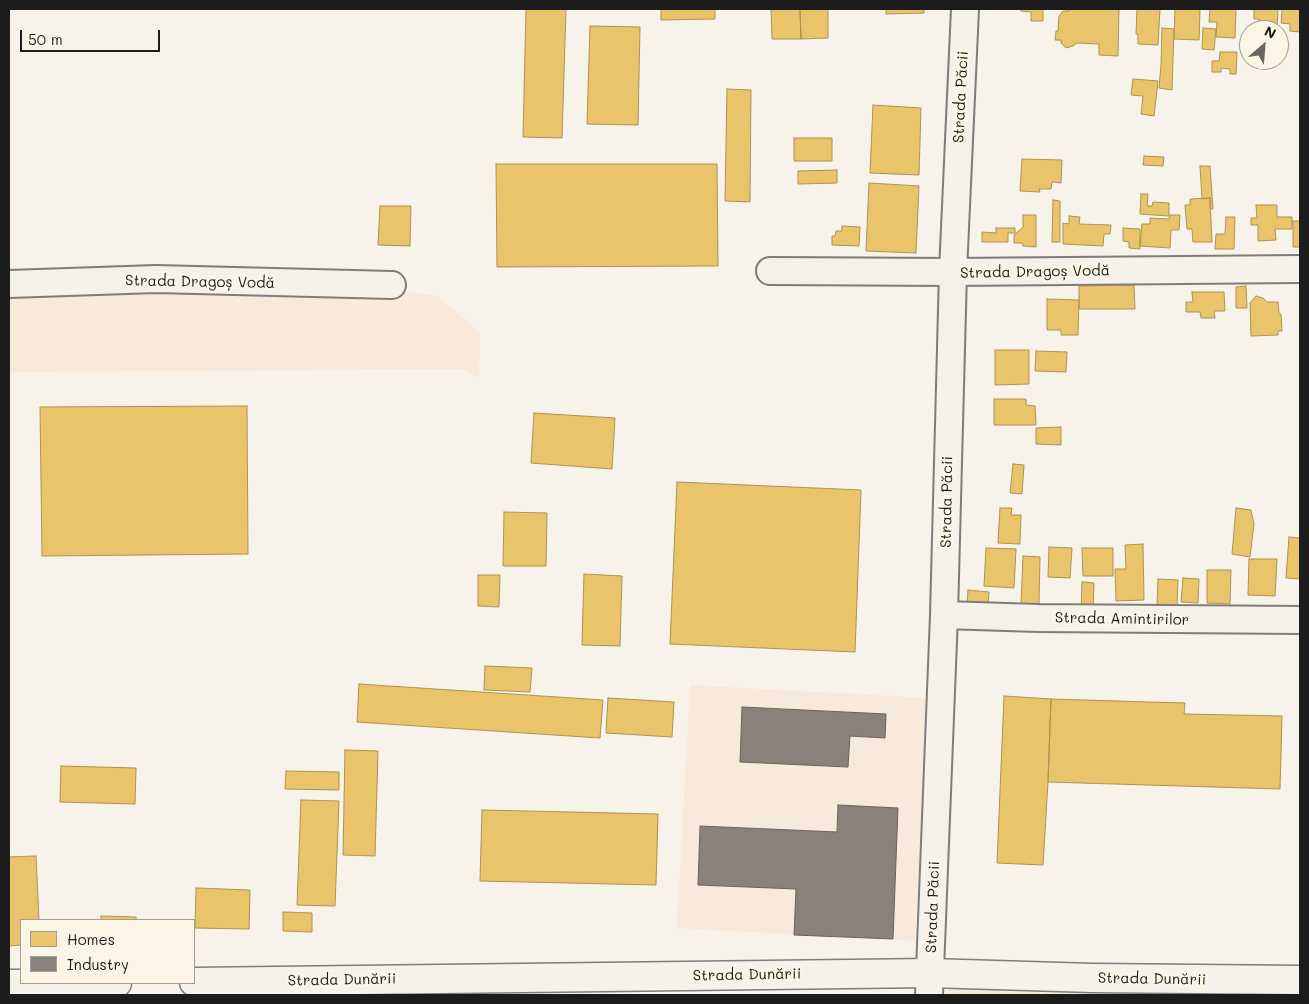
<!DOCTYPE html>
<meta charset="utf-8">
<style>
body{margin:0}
#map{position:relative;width:1309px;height:1004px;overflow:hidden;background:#f7f3ea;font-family:Mali,sans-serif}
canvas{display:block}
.frame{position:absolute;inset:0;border:10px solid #1c1c1c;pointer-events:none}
.legend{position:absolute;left:20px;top:919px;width:175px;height:65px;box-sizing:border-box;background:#fcf5e5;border:1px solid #a29e95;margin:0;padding:6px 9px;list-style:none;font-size:15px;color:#1c1c1c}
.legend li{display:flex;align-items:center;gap:10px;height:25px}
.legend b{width:25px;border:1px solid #a29e95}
.north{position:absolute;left:1239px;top:20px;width:50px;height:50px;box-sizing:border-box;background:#fcf5e5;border:1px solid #a29e95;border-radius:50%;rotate:27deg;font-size:14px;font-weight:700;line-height:20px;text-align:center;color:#1c1c1c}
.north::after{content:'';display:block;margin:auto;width:18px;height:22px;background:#696764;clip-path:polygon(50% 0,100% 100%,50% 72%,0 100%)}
.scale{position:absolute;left:20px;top:30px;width:140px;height:22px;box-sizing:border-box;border:2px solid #1c1c1c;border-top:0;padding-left:6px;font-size:15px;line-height:18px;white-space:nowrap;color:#1c1c1c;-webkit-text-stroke:4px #fcf5e5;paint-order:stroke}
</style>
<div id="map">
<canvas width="1309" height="1004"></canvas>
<div class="frame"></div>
<ul class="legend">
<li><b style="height:14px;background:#e9c46a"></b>Homes</li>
<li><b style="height:14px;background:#8a817c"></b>Industry</li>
</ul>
<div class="north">N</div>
<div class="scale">50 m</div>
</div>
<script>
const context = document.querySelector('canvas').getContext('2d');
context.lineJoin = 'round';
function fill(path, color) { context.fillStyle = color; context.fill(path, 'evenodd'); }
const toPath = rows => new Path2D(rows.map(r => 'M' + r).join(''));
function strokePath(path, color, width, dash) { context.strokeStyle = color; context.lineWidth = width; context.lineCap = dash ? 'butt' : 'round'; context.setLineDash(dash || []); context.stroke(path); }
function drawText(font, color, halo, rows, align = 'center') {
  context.font = font + ' Mali,sans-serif'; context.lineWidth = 5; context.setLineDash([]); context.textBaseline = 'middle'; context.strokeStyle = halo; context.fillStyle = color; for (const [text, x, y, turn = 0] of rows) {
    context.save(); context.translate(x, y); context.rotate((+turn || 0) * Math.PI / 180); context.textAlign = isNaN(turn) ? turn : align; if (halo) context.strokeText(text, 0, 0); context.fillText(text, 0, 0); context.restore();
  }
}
fill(toPath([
 [9,286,392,290,437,296,480,332,479,377,460,369,9,372],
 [690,685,928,698,915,941,677,928],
 [947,988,1300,994,1300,995,946,995]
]), '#f7eadb');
const homes = toPath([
 [526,9,566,9,562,138,523,137,526,9],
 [661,9,715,9,715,19,661,20,661,9],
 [771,9,800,9,801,39,772,39,771,9],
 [800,9,828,9,828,38,801,39,800,9],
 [886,9,924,9,924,13,886,14,886,9],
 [1017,9,1043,9,1043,21,1031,21,1031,12,1021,11,1021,9,1017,9],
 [1069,9,1119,9,1118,56,1099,55,1099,44,1077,43,1073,46,1066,48,1061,43,1061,40,1055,40,1056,31,1058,31,1059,16,1063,11,1069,11,1069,9],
 [1137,9,1160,9,1158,45,1138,44,1138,34,1136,34,1137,9],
 [1175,9,1200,9,1199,40,1174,39,1175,9],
 [1210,9,1236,9,1235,38,1216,37,1217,22,1209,22,1210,9],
 [1257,9,1278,9,1277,30,1258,30,1259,19,1254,19,1254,10,1257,9],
 [1282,9,1300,9,1300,32,1290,31,1290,24,1281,23,1282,9],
 [590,26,640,27,638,125,587,124,590,26],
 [1162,28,1174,29,1172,90,1159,88,1161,65,1162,28],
 [1203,28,1216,29,1214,50,1202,49,1203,28],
 [1220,52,1237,52,1236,74,1230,74,1230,69,1221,68,1221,72,1212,72,1212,61,1219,61,1220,52],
 [1133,79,1158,81,1154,116,1141,114,1143,96,1131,95,1133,79],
 [727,89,751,90,750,202,725,201,727,89],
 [873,105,921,108,919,175,870,173,873,105],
 [794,138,832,138,832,161,794,161,794,138],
 [1144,156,1164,157,1163,166,1143,165,1144,156],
 [1022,159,1062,160,1061,183,1052,182,1051,189,1039,189,1040,192,1020,191,1022,159],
 [496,164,717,164,718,266,497,267,496,164],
 [1200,166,1210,166,1213,209,1210,209,1210,198,1202,199,1200,166],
 [837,170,837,183,798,184,798,171,837,170],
 [869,183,919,186,916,253,866,251,869,183],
 [1141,194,1148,194,1147,206,1152,206,1153,202,1169,203,1169,216,1140,214,1141,194],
 [1210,198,1212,242,1193,242,1192,229,1187,229,1185,205,1190,205,1190,199,1210,198],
 [1053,200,1060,201,1060,242,1052,242,1053,200],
 [1256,205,1277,205,1277,217,1292,217,1292,229,1275,229,1276,240,1258,241,1258,225,1251,225,1251,218,1257,218,1256,205],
 [380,206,411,206,410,246,378,245,380,206],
 [1023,215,1036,215,1036,247,1023,246,1022,243,1014,243,1014,235,1023,227,1023,215],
 [1170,215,1180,215,1179,230,1171,230,1170,248,1140,246,1142,224,1150,224,1150,218,1169,219,1170,215],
 [1069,216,1080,217,1079,224,1111,225,1110,234,1104,234,1103,246,1063,244,1063,223,1069,224,1069,216],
 [1226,217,1235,217,1234,249,1215,249,1216,234,1225,234,1226,217],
 [1293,221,1300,221,1300,247,1293,247,1293,221],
 [842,226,860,227,859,246,832,245,832,236,835,236,836,231,842,231,842,226],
 [996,228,1015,228,1015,233,1008,233,1008,242,982,242,982,232,996,233,996,228],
 [1123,228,1140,229,1140,249,1129,248,1129,242,1123,241,1123,228],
 [1134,285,1135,309,1079,309,1079,286,1134,285],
 [1246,286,1247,308,1236,308,1236,287,1246,286],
 [1192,292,1224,292,1225,311,1214,311,1215,318,1201,318,1200,312,1186,312,1186,302,1193,302,1192,292],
 [1256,296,1263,298,1267,302,1278,302,1279,314,1281,314,1282,331,1278,331,1278,335,1251,336,1250,303,1256,296],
 [1047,299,1079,300,1078,335,1061,335,1061,330,1047,330,1047,299],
 [995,350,1029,350,1029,384,995,385,995,350],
 [1036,351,1067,352,1066,372,1035,371,1036,351],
 [994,399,1026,399,1026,405,1035,406,1036,425,994,425,994,399],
 [247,406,248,554,42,556,40,407,247,406],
 [534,413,615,418,612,469,531,463,534,413],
 [1061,427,1061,445,1036,444,1036,428,1061,427],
 [1013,464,1024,465,1022,494,1010,493,1013,464],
 [677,482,861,490,855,652,670,644,677,482],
 [1000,508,1012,508,1011,515,1021,515,1020,544,998,543,1000,508],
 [1236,508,1251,510,1254,524,1250,557,1232,554,1236,508],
 [504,512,547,513,546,566,503,566,504,512],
 [1289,537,1300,538,1300,579,1286,578,1289,537],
 [1143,544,1144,600,1116,601,1115,569,1126,569,1125,545,1143,544],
 [1049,547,1072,548,1070,578,1048,577,1049,547],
 [986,548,1016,549,1014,588,984,586,986,548],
 [1082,548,1113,548,1113,576,1083,576,1082,548],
 [1023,556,1040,557,1039,604,1021,604,1023,556],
 [1249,559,1277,559,1275,596,1248,595,1249,559],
 [1207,570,1231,570,1230,604,1207,603,1207,570],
 [584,574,622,576,620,646,582,645,584,574],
 [478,575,500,575,499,607,478,606,478,575],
 [1183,578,1199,579,1198,603,1181,602,1183,578],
 [1158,579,1178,580,1177,605,1157,605,1158,579],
 [1082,582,1094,583,1093,613,1081,612,1082,582],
 [968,590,989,592,988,606,967,605,968,590],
 [485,666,532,668,530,692,484,690,485,666],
 [359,684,603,700,600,738,357,722,359,684],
 [1004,696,1051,699,1048,782,1043,865,997,863,1004,696],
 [608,698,674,702,672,737,606,733,608,698],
 [1051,699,1185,703,1184,714,1282,716,1280,789,1048,782,1051,699],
 [345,750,378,751,375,856,343,855,345,750],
 [61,766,136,768,135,804,60,802,61,766],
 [286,771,339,772,339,790,285,789,286,771],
 [301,800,339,801,335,906,297,905,301,800],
 [482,810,658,814,656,885,480,881,482,810],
 [36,856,39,920,21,920,21,945,9,946,9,857,36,856],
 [196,888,250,890,249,929,195,928,196,888],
 [283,912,312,913,312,932,283,931,283,912],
 [101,916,136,917,136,920,101,920,101,916]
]);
fill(homes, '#e9c46a');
strokePath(homes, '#ac9253', 1);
const industry = toPath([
 [742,707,886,714,885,738,850,736,848,767,740,762,742,707],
 [838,805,898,808,893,939,794,935,796,889,698,885,700,826,837,832,838,805]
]);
fill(industry, '#8a817c');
strokePath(industry, '#69635f', 1);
const minor = toPath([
 [770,271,953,272,1300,269],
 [9,284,156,279,392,285],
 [944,615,1038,618,1300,620],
 [929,995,944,615,953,272,965,9]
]);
const major = toPath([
 [194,982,930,973,1092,978,1300,980],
 [9,984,117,983]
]);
strokePath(minor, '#7f7d79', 30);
strokePath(major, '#7f7d79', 31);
strokePath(minor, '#f5f2ec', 26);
strokePath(major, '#f5f2ec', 28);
drawText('15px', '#1c1c1c', '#fcf5e5', [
 ["Strada Păcii",961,97,-87],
 ["Strada Dragoș Vodă",1035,272,-1],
 ["Strada Dragoș Vodă",200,282,1],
 ["Strada Păcii",947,502,-89],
 ["Strada Amintirilor",1122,619,1],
 ["Strada Păcii",933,907,-88],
 ["Strada Dunării",747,975,-1],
 ["Strada Dunării",1152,979,1],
 ["Strada Dunării",342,980,-1]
]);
</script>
